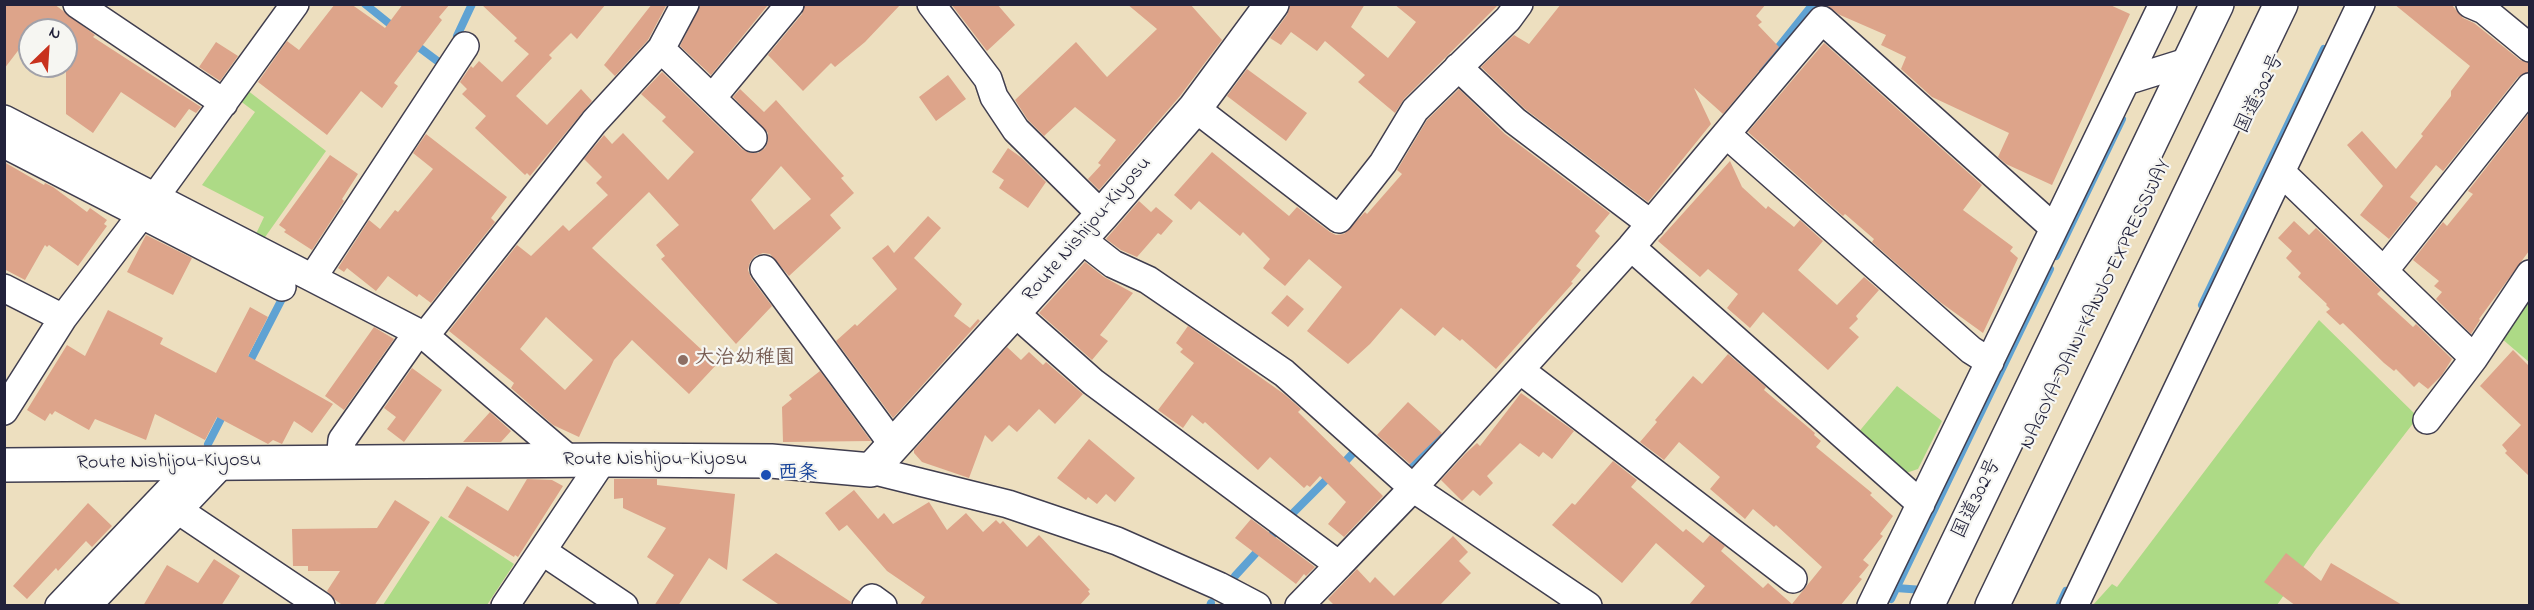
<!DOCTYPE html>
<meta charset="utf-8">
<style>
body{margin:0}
#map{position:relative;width:2534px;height:610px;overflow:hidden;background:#eddfbf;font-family:"Indie Flower",sans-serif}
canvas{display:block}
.frame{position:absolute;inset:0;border:6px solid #22223b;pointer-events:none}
.north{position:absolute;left:18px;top:18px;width:60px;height:60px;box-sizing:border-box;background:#f6f6f2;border:2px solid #a1a1a9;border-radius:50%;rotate:25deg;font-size:16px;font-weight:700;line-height:24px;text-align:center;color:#22223b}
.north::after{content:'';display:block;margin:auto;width:21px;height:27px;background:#c8321e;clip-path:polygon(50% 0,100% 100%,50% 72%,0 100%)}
</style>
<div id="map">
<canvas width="2534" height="610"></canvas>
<div class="frame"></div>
<div class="north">N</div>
</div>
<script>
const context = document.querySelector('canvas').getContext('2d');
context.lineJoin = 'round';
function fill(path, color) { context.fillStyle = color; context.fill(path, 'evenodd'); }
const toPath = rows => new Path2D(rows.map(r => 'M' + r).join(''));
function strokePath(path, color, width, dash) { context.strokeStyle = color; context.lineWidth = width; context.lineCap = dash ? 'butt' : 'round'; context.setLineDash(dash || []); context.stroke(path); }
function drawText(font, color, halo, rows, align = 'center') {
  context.font = font + ' "Indie Flower","Klee One",sans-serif'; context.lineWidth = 4.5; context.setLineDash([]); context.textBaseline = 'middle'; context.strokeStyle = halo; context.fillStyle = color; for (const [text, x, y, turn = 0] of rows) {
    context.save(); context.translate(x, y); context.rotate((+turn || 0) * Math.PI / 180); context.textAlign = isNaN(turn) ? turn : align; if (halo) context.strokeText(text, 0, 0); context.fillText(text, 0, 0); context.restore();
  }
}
fill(toPath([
 [247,90,326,151,263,240,255,236,264,217,202,185,255,112,239,100],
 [2529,295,2529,362,2501,338],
 [2319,320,2418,417,2316,549,2277,605,2092,606,2112,584,2117,587],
 [1897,386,1942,421,1918,469,1903,474,1857,434],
 [441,516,514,564,487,605,383,605]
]), '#adda86');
strokePath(toPath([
 [365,4,396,29],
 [457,36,472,4],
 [412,42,440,63],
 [1762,68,1813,4],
 [2056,256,2122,119],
 [2202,305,2324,49],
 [248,365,285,293],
 [208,444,225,411],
 [1341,466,1354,452],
 [1404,472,1406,474,1440,438],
 [1289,517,1332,474],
 [1235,576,1277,530],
 [1896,588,1923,590],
 [1891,599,2050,269],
 [1210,606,1211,603],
 [2059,606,2066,591]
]), '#5fa2d3', 8);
fill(toPath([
 [4,4,54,4,95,35,93,37,201,107,196,113,189,109,175,128,121,92,93,133,66,114,66,30,30,30,30,35,4,69],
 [335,4,351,4,385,28,403,4,450,4,439,17,442,20,394,83,398,86,382,108,361,91,327,135,258,82,287,41,299,50],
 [481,4,606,4,577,39,571,33,549,55,552,58,516,96,547,125,581,89,592,101,530,176,527,173,525,175,475,128,486,116,462,94,467,89,460,82,471,66,473,68,479,61,502,82,529,54,514,41,517,38],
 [652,4,667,4,648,40,615,76,604,65],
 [701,4,768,5,711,75,680,46],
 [805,4,901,4,865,42,835,67,831,63,803,91,768,55,802,14],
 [951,4,997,4,1015,25,987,51],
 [1127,4,1190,4,1222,40,1180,96,1099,190,1088,179,1101,165,1098,163,1116,140,1075,107,1044,136,1028,120,1015,100,1076,42,1107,77,1157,29],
 [1290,4,1365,4,1351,27,1388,58,1416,22,1394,4,1499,4,1404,99,1395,113,1358,82,1365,75,1325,41,1317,51,1291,32,1281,45,1270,38,1287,15],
 [1561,4,1766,4,1756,16,1762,22,1758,25,1779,47,1723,114,1694,88,1711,124,1648,202,1525,109,1481,67,1514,35,1529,44],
 [1817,4,2108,4,2130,14,2052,185,2006,164,1998,157,2009,133,1932,97,1901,69,1906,57,1881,45,1886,35,1840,15,1826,5],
 [2394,4,2451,4,2463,18,2474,23,2520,60,2529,63,2529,72,2518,77,2443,171,2436,165,2410,197,2418,203,2389,239,2360,215,2383,186,2347,145,2362,131,2396,169,2423,136,2421,134,2451,96,2451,91,2470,66],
 [216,42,238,56,220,81,199,67],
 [1824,43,1982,185,1963,210,2013,247,2010,251,2018,258,1983,333,1940,302,1872,242,1874,239,1845,214,1843,216,1748,132],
 [1247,69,1307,113,1286,141,1227,96],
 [662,72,742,149,750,153,758,153,765,148,768,141,768,133,733,97,740,89,764,112,776,100,844,176,841,178,854,193,830,215,841,228,789,276,770,254,763,253,755,256,750,262,748,270,751,278,772,306,736,344,661,259,665,256,656,245,679,225,649,192,592,248,717,364,689,394,632,340,614,360,579,437,553,425,511,388,514,383,449,331,517,245,531,256,563,225,569,231,608,195,596,183,602,177,584,159,604,135,612,144,623,133,668,180,694,152,662,121,666,117,641,94],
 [781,166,811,199,774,230,751,200],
 [546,317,593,360,565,390,520,349],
 [948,75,966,99,936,121,919,97],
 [1459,89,1505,134,1610,213,1595,231,1600,236,1576,266,1581,270,1571,282,1573,283,1496,369,1462,339,1460,341,1443,327,1435,336,1401,308,1370,344,1348,364,1307,331,1342,287,1309,259,1285,286,1263,268,1270,259,1243,232,1240,236,1199,201,1191,210,1174,195,1212,152,1289,216,1297,207,1330,232,1336,235,1344,234,1365,212,1367,214,1402,174,1397,170,1427,120],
 [2529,113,2529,251,2479,319,2480,320,2471,334,2436,299,2442,292,2434,286,2439,281,2413,260,2443,222,2447,226,2473,194,2468,191],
 [426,134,507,197,491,218,495,222,431,303,419,294,417,297,388,276,376,291,347,268,344,272,338,268,369,220,380,229,395,210,398,212,433,169,413,153],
 [1008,148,1022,158,1046,182,1028,208,999,188,1004,180,992,172],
 [330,155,358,174,342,199,344,201,312,250,284,232,286,230,279,225],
 [1730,161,1742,187,1766,209,1768,206,1794,227,1800,220,1823,241,1798,270,1837,305,1864,277,1879,290,1856,316,1858,319,1849,328,1859,337,1828,370,1763,312,1750,328,1727,308,1738,294,1708,269,1700,277,1658,241],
 [4,162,44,185,45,183,53,187,87,212,90,208,107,220,104,224,107,226,78,266,49,245,47,247,45,245,25,280,4,269],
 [1139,201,1151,212,1156,207,1173,221,1161,235,1158,233,1137,257,1121,250,1106,239],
 [928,216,941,228,914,258,962,304,954,316,970,328,978,319,980,321,893,418,836,341,855,324,857,326,897,289,872,258,888,245,894,253],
 [2294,221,2309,235,2316,228,2381,290,2377,294,2413,327,2416,324,2452,359,2442,375,2428,389,2419,382,2414,387,2396,369,2394,371,2384,363,2343,323,2340,325,2326,312,2330,309,2326,305,2327,304,2298,277,2301,273,2286,258,2292,251,2278,238],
 [146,235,192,258,173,295,127,272],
 [1085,262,1104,277,1133,293,1100,335,1108,341,1092,360,1039,313],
 [1287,295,1304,309,1288,327,1271,313],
 [250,307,268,317,248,356,333,404,312,433,294,421,282,444,273,440,268,444,217,417,205,440,155,414,146,440,95,419,89,430,55,411,52,415,50,413,45,421,27,410,67,345,85,356,108,310,163,338,160,344,216,373],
 [1188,326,1284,394,1301,409,1298,412,1383,496,1344,537,1328,524,1346,502,1320,476,1310,487,1307,485,1304,488,1270,457,1258,470,1205,422,1203,424,1192,415,1183,428,1158,410,1194,363,1180,352,1183,349,1176,343],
 [374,327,394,339,344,410,325,396],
 [1007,347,1021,360,1029,352,1043,365,1046,362,1083,394,1055,424,1039,409,1017,432,1009,425,992,442,985,435,969,478,922,462,914,453,914,450],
 [2513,350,2529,366,2529,476,2505,453,2507,451,2502,445,2521,425,2480,386],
 [1728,354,1766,387,1764,390,1815,433,1814,435,1821,441,1816,447,1872,493,1870,495,1893,516,1880,534,1883,536,1863,560,1869,565,1859,577,1862,579,1840,606,1688,606,1705,586,1656,543,1622,583,1552,525,1572,503,1575,505,1613,461,1637,480,1631,487,1683,532,1686,529,1703,543,1710,535,1725,546,1721,551,1763,588,1768,583,1792,604,1822,567,1776,525,1774,527,1753,509,1745,519,1710,489,1720,477,1679,442,1664,460,1640,442,1657,422,1655,420,1693,376,1702,384],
 [412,368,442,390,404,442,387,429,396,417,384,408],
 [820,371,871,441,783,442,782,407,792,399,789,395],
 [1521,393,1574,431,1552,459,1543,452,1539,457,1520,443,1487,476,1493,483,1480,496,1473,490,1462,501,1441,480,1465,454,1477,443,1480,446],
 [1408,402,1442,433,1410,464,1377,435],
 [490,412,511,431,501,442,463,442],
 [1089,439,1135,478,1115,502,1106,494,1097,504,1088,497,1086,500,1057,478],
 [527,479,552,480,563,486,518,557,515,555,514,557,448,517,467,486,508,511],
 [614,479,657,479,657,485,735,494,727,570,709,558,678,606,654,606,674,575,647,557,666,528,623,508,623,498,614,499],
 [854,490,878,519,884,513,893,524,929,502,947,530,966,513,983,532,996,520,1000,524,1003,521,1027,547,1039,535,1090,590,1088,591,1090,594,1079,606,919,606,925,597,887,571,847,525,839,531,825,513],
 [395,500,430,522,374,606,344,606,335,600,327,591,340,571,308,571,308,566,293,566,292,529,377,528],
 [88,503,112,526,92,547,86,541,58,571,56,568,27,599,13,586],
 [1251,519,1315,567,1306,576,1304,574,1296,584,1235,538],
 [1453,536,1468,552,1459,561,1471,573,1439,606,1335,606,1328,599,1357,569,1370,583,1375,577,1394,596],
 [776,553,851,602,850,606,781,606,742,580],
 [2286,553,2321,581,2331,563,2404,606,2296,606,2264,582],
 [214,559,240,576,221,606,143,606,167,565,198,583]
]), '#dda48a');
const minor = toPath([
 [77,4,224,103],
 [931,4,988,79,994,97,1016,130,1102,215],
 [2470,4,2484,10,2530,48],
 [661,49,753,138],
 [1458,67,1515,121,1651,224],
 [2126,81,2190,61],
 [712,98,790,4],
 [1195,108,1339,219,1383,163,1415,110,1508,19,1519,4],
 [4,119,425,336,570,460],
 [1726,134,1971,350,1990,362],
 [4,144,282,287],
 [2281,172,2474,358],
 [1081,239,1113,264,1148,280,1284,373,1413,488,1588,606],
 [1631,247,1921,504],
 [764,269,894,446],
 [2384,271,2530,87],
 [313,277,465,46],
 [4,288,63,318],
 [1015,313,1093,382,1339,565,1413,488,1631,247,1822,20,2054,228],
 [425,336,594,122,661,49,685,4],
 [1520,370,1793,579],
 [4,411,63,318,155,197,295,4],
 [2427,420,2474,358,2530,274],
 [340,462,342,440,418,332],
 [871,470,1008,504,1117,541,1219,586,1257,606],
 [178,510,321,606],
 [542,551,624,606],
 [59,606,196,462],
 [87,606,224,462],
 [505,606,603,460],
 [866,606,872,598,883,606],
 [1299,606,1339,565],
 [1871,606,2163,4],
 [2074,606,2361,4]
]);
const major = toPath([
 [4,465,603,460,771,461,871,470,1102,215,1195,108,1272,4]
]);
const highway = toPath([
 [1927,606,2217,4],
 [1992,606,2281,4]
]);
strokePath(minor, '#403e4f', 30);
strokePath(major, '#403e4f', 36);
strokePath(highway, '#403e4f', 36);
strokePath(minor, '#fff', 27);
strokePath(major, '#fff', 33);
strokePath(highway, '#fff', 33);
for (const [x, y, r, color] of [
 [683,360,6,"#8d6e63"],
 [766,475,6,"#1a4fb4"]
]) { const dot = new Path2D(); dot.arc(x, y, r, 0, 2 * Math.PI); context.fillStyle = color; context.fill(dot); strokePath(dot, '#f6f6f2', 2); }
drawText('20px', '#22223b', '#f6f6f2', [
 ["国道302号",2261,94,-64],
 ["Route Nishijou-Kiyosu",1088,230,-49],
 ["NAGOYA-DAINI-KANJO EXPRESSWAY",2097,305,-64],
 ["Route Nishijou-Kiyosu",655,461],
 ["Route Nishijou-Kiyosu",169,463,-1],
 ["国道302号",1978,499,-64]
]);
drawText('bold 20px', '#785e54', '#f6f6f2', [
 ["大治幼稚園",695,360]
], 'left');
drawText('bold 20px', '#164399', '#f6f6f2', [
 ["西条",778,475]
], 'left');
</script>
